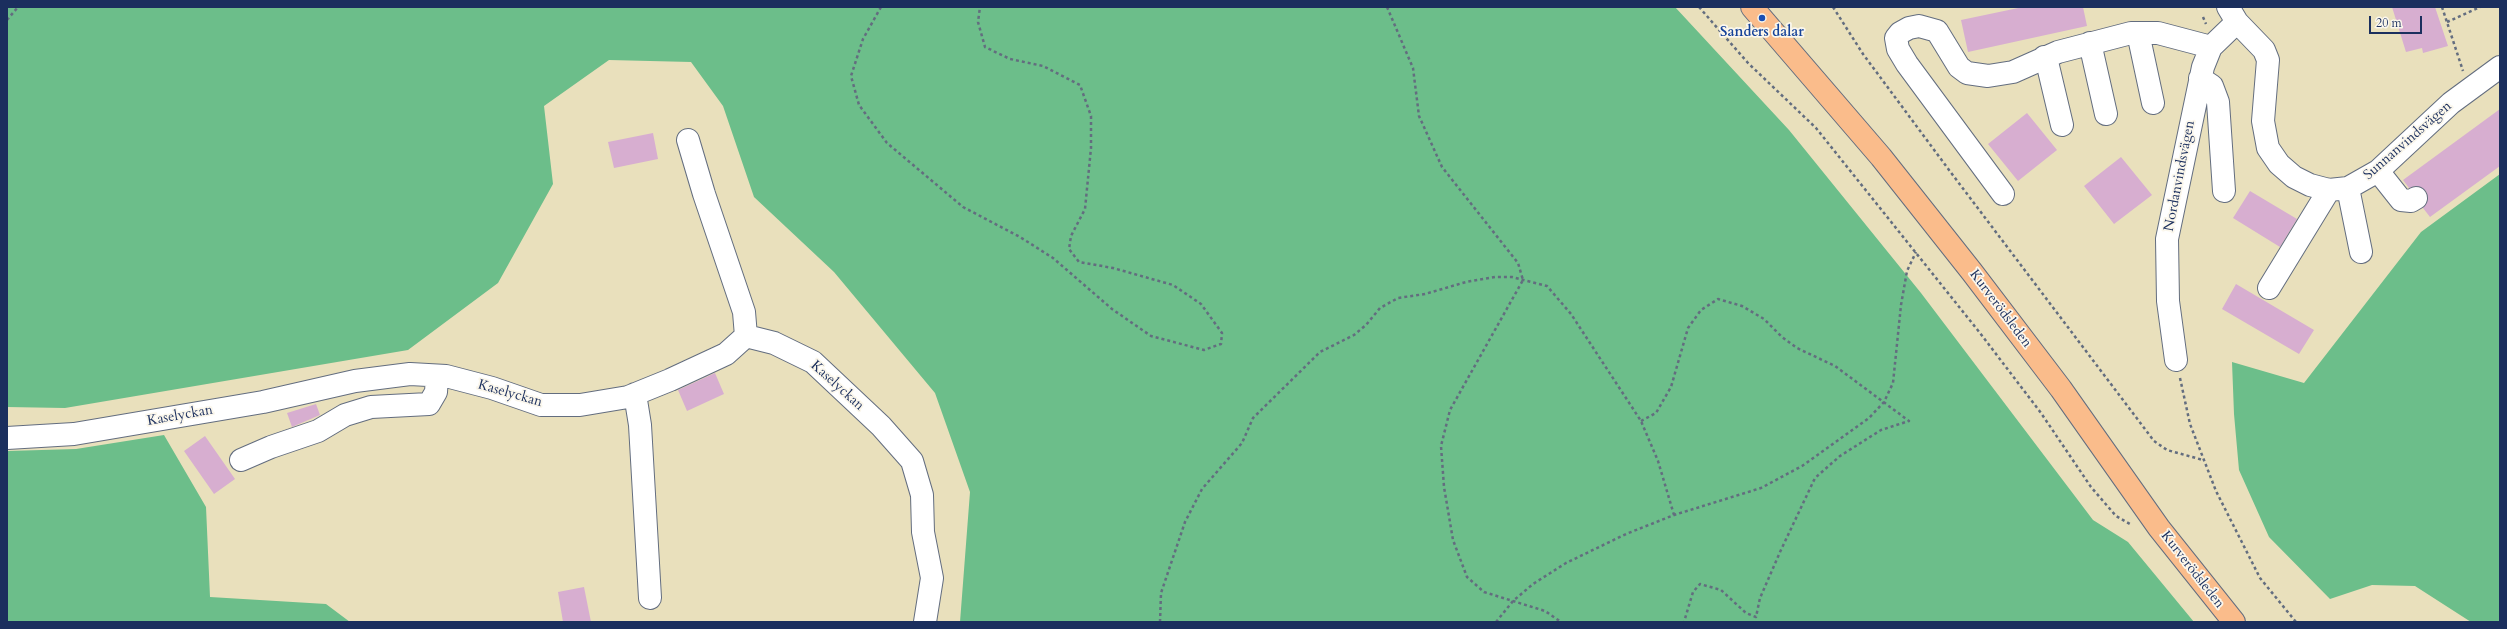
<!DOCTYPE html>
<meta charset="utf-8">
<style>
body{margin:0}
#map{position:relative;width:2507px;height:629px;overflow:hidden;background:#e9e0bc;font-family:Cardo,serif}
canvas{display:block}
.frame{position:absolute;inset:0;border:8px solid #1b2f5e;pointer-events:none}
.scale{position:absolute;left:2369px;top:16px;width:53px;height:18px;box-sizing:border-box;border:2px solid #1b2f5e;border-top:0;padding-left:5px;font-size:12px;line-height:14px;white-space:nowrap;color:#1b2f5e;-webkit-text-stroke:3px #fbf7ec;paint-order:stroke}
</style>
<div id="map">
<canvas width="2507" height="629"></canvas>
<div class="frame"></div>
<div class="scale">20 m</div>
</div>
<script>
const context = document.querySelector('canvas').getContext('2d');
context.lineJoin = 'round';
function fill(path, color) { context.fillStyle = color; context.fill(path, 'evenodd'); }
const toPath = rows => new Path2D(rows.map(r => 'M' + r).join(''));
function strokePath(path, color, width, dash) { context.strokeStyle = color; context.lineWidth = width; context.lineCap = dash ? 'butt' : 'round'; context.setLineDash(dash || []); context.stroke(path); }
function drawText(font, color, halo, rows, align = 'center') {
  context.font = font + ' Cardo,serif'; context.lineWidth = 3.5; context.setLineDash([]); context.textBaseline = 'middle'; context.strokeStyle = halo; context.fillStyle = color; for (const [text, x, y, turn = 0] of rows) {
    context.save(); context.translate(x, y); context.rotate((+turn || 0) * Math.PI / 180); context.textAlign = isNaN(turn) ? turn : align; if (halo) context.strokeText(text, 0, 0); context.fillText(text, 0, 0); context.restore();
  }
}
fill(toPath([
 [7,7,1675,7,1789,130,1921,293,2093,520,2128,542,2194,622,960,622,970,492,935,393,834,272,754,197,723,106,691,62,609,60,544,106,553,184,498,283,408,350,65,408,7,407],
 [2500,174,2500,622,2471,622,2415,586,2372,585,2330,599,2269,537,2239,470,2234,414,2232,362,2304,383,2421,232],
 [164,435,206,507,210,597,326,604,350,622,7,622,7,451,76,449]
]), '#6cbe8a');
fill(toPath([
 [2023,7,2083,7,2087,26,1968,52,1961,20],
 [2392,7,2435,7,2448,46,2423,53,2422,48,2406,52],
 [2500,109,2500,166,2430,217,2423,208,2428,198,2426,191,2416,186,2409,188,2403,180],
 [2027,113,2057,150,2018,181,1988,144],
 [653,133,658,159,614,168,608,142],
 [2121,157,2152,195,2114,224,2084,186],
 [2250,191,2297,219,2280,247,2233,218],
 [2236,284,2314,330,2299,354,2222,309],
 [715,373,724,394,687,411,678,390],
 [316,404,320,415,292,427,287,413],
 [205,436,235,479,214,494,184,451],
 [584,587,591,622,563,622,558,592]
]), '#d7aed0');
const minor = toPath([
 [2237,22,2264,50,2268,60,2263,121,2268,148,2279,164,2294,177,2310,185,2329,190,2348,188,2378,171,2451,103,2500,67],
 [2138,33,2153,103],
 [2090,43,2106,114],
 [2044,57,2048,66,2062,125],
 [2200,78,2212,86,2218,102,2224,191],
 [688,140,704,194,744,312,746,336],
 [2378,171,2401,200,2411,201,2416,198],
 [2348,188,2361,252],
 [2003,194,1907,64,1898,49,1896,38,1900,33,1909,28,1919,26,1937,31,1959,67,1967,73,1988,76,2013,72,2058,52,2131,33,2158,33,2211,47],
 [2269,288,2329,190],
 [746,336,774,343,813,362,881,426,912,461,922,495,923,532,932,578,925,622],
 [2176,360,2168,301,2167,239,2203,67,2211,47,2237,22,2228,7],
 [635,394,640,425,650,598],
 [7,438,74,434,263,402,355,381,410,374,446,376,492,388,541,405,580,405,628,397,670,380,726,354,746,336],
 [241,460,271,447,318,431,345,415,371,407,429,404,436,392,437,376]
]);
const major = toPath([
 [1752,7,1881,157,1972,272,2061,389,2159,528,2234,622]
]);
strokePath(minor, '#636d7f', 24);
strokePath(major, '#636d7f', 24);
strokePath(toPath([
 [881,7,863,39,851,76,859,105,887,143,963,207,1020,237,1053,258,1112,309,1151,336,1204,350,1221,344,1222,333,1201,304,1173,285,1113,268,1079,262,1069,249,1071,236,1085,209,1091,148,1091,116,1080,85,1043,66,1010,59,985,47,978,22,980,7],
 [1387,7,1413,68,1419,116,1442,167,1518,263,1523,280,1450,410,1441,446,1444,487,1453,540,1467,577,1484,592,1545,611,1561,622],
 [1699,7,1748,63,1816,128,1980,333,2041,413,2091,487,2116,516,2130,524],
 [1833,7,1863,54,1952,174,2154,441,2167,450,2203,460],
 [2442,7,2463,71],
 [2203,17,2206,24],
 [7,20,18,7],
 [2447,22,2480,7],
 [2180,378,2190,424,2216,491,2260,578,2296,622],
 [1641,421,1656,413,1671,387,1688,328,1701,310,1718,299,1742,306,1764,319,1782,337,1797,348,1835,366,1909,421,1881,430,1840,456,1815,478,1780,552,1760,598,1756,617,1746,613,1721,590,1700,584,1693,592,1684,622],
 [1160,622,1161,593,1185,522,1202,489,1242,443,1253,418,1320,352,1354,335,1366,325,1380,308,1398,298,1425,294,1466,282,1495,277,1512,277,1547,286,1571,314,1641,421,1658,461,1674,515],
 [1496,622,1513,601,1533,584,1566,563,1626,534,1674,515,1761,488,1802,466,1869,418,1884,402,1893,383,1901,305,1907,271,1916,252]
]), '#636d7f', 2.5, [3, 3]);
strokePath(minor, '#fff', 22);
strokePath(major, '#fabc8b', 22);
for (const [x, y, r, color] of [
 [1762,18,4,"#1a4fb4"]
]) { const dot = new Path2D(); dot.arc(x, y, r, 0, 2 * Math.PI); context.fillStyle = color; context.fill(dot); strokePath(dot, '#fbf7ec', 1.5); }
drawText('bold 14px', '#164399', '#fbf7ec', [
 ["Sanders dalar",1762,33]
]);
drawText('14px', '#1b2f5e', '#fbf7ec', [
 ["Sunnanvindsvägen",2408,141,-41],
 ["Nordanvindsvägen",2180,176,-79],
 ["Kurverödsleden",2000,309,53],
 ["Kaselyckan",837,386,42],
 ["Kaselyckan",510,394,16],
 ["Kaselyckan",180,416,-10],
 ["Kurverödsleden",2192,570,52]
]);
</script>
